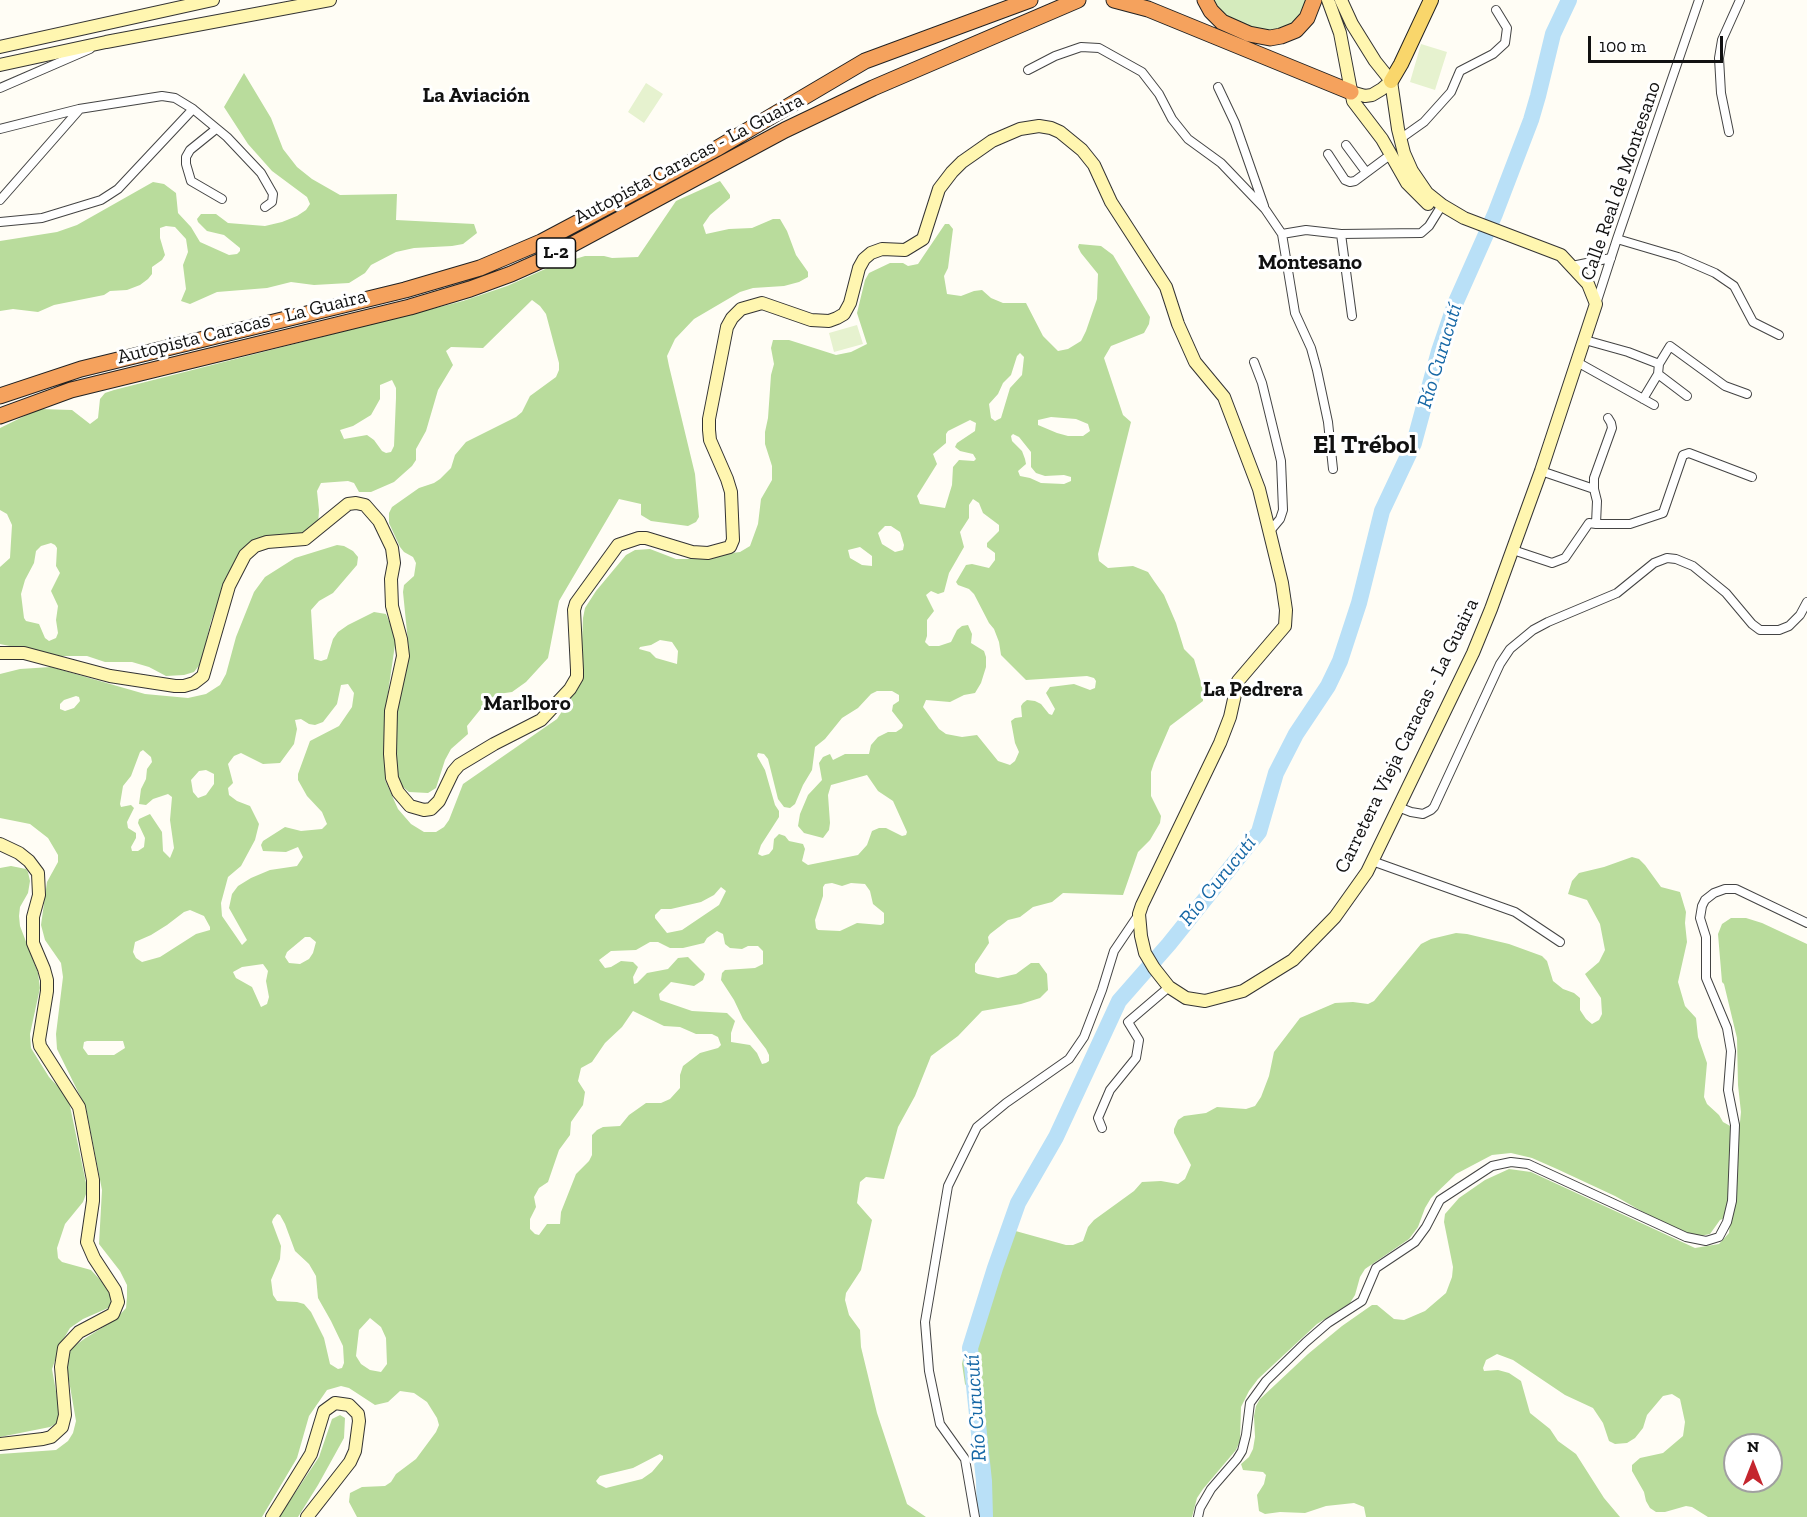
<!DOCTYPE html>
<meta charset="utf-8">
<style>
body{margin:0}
#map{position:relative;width:1807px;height:1517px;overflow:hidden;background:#fffdf5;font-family:"Zilla Slab",serif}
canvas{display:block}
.north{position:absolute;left:1723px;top:1433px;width:60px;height:60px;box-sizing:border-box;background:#fff;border:2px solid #a0a0a0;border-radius:50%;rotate:0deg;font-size:16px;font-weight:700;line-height:24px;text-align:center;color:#111}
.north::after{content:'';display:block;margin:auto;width:21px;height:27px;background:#c4262e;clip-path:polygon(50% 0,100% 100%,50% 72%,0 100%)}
.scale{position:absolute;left:1588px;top:36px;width:135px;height:27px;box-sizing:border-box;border:3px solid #111;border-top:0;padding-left:8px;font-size:18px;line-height:21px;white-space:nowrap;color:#111;-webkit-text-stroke:4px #fff;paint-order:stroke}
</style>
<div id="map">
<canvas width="1807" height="1517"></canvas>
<div class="north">N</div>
<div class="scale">100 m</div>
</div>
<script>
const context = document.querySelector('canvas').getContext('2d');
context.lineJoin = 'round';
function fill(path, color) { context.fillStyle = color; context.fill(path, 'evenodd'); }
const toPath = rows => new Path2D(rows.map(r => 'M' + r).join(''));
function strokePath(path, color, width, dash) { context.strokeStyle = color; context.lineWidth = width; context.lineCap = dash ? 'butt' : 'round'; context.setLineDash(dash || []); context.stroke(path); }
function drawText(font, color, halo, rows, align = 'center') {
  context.font = font + ' "Zilla Slab",serif'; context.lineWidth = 6; context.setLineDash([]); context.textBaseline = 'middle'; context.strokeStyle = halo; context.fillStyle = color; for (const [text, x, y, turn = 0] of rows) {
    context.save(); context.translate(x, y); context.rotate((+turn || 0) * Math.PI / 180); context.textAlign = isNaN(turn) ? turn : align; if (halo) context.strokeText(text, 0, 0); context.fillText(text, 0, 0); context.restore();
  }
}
fill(toPath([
 [1208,0,1307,0,1302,15,1292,26,1279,33,1233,24]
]), '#d5ebbd');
fill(toPath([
 [244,73,271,118,283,149,297,167,312,179,340,195,397,194,396,220,474,224,477,233,463,244,452,246,414,248,396,252,371,265,365,273,349,283,314,285,291,282,267,288,217,292,190,304,181,301,186,289,183,265,188,252,186,239,175,227,166,226,160,228,160,238,165,255,162,260,152,267,152,274,148,279,140,285,127,290,110,291,104,295,54,305,38,312,13,309,0,311,0,241,57,232,77,225,153,182,164,184,176,193,178,213,191,227,200,242,229,255,237,254,240,251,240,248,224,235,207,231,198,222,197,219,201,214,216,214,228,223,265,226,282,222,297,216,306,210,310,204,307,197,272,171,248,144,224,107],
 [720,181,730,195,730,198,710,215,703,225,706,234,729,229,752,228,773,219,780,219,787,231,796,255,808,272,808,277,799,282,784,286,753,288,740,292,694,319,675,339,667,356,669,366,695,474,699,517,696,522,688,526,651,521,641,515,641,504,619,499,559,601,548,658,526,682,512,692,498,694,488,700,467,726,468,734,451,749,445,760,436,788,428,793,409,792,403,787,399,780,395,762,395,712,409,652,403,592,404,585,414,576,416,563,413,557,404,552,400,547,389,523,389,513,392,507,419,488,434,483,440,479,451,468,455,455,466,442,516,417,522,412,530,396,556,377,559,370,559,363,546,314,540,306,532,300,483,348,451,347,446,351,453,365,438,390,426,431,416,449,416,460,412,466,394,482,371,492,359,492,354,483,348,481,321,483,317,491,319,510,318,526,310,535,243,550,234,563,211,621,201,663,194,672,184,675,166,676,149,667,132,662,105,662,87,656,58,656,0,644,0,567,10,558,12,525,7,514,0,510,0,428,39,409,72,410,90,424,98,418,100,399,105,393,114,390,463,301,507,286,552,266,585,256,604,256,612,258,638,257,676,201],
 [392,380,396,388,396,398,394,446,391,452,386,453,382,451,374,440,367,435,344,439,340,430,353,426,371,415,380,399,380,385],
 [51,543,55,545,57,548,56,566,60,573,51,591,58,606,56,620,58,633,56,638,49,641,45,638,39,624,26,621,24,618,21,594,25,580,34,563,36,551,41,546],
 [945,224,949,224,953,229,948,268,944,276,947,294,961,296,974,291,982,290,991,298,1003,303,1026,303,1043,336,1058,351,1068,349,1081,341,1086,331,1097,299,1098,274,1081,253,1078,247,1079,244,1101,246,1113,255,1150,317,1149,324,1144,333,1111,346,1104,358,1123,415,1131,422,1098,554,1099,561,1108,568,1133,566,1148,572,1154,581,1164,595,1176,623,1184,649,1194,659,1203,689,1203,701,1170,726,1154,763,1151,772,1151,796,1161,816,1160,823,1150,840,1138,852,1123,895,1063,893,1052,902,1033,907,1020,917,1008,920,990,934,988,937,989,943,975,964,975,972,978,974,998,978,1016,974,1031,963,1039,963,1047,974,1048,990,1040,998,1021,1004,982,1011,958,1036,931,1056,915,1096,898,1127,884,1179,866,1177,860,1182,857,1203,872,1220,861,1270,846,1293,845,1300,849,1315,860,1330,861,1347,877,1413,907,1504,926,1517,357,1517,349,1502,350,1493,362,1487,385,1486,391,1482,396,1474,416,1459,436,1432,439,1425,437,1418,427,1402,414,1393,400,1391,388,1402,375,1405,349,1388,341,1386,327,1390,309,1416,297,1458,262,1517,0,1517,0,1454,56,1450,68,1441,73,1433,76,1421,67,1369,68,1356,72,1348,84,1339,116,1319,126,1308,127,1297,127,1285,120,1271,99,1244,102,1190,86,1108,57,1049,56,1034,63,977,61,963,45,940,41,925,47,882,58,862,58,855,48,838,30,824,0,818,0,674,20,669,51,667,145,694,188,698,206,694,220,685,226,674,236,637,254,592,265,577,295,558,337,545,344,546,353,551,358,557,357,565,333,593,319,601,311,610,314,659,321,661,327,659,333,639,338,632,348,625,374,612,386,614,396,638,385,713,385,780,398,809,411,824,424,832,436,832,444,827,449,820,463,784,557,719,574,693,581,668,583,618,585,608,596,591,626,555,635,550,650,549,676,559,687,559,740,552,750,546,758,524,761,499,772,480,772,466,765,444,765,432,768,418,771,375,774,364,771,348,773,340,789,340,836,355,851,352,867,344,857,313,865,280,869,273,890,263,903,263,908,266,918,264],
 [1020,353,1024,357,1022,375,1010,388,1001,418,995,421,991,418,989,404,998,394,1003,383,1011,375,1017,356],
 [1051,417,1076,419,1088,424,1090,431,1083,436,1068,436,1057,433,1038,425,1038,420],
 [970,420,976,423,975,431,957,443,955,447,960,451,973,454,976,459,974,461,959,460,953,467,952,485,945,508,920,504,917,496,937,464,933,454,946,443,946,434,948,431],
 [1013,434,1019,437,1031,452,1031,467,1036,473,1045,476,1064,475,1071,477,1071,481,1064,484,1041,483,1030,478,1020,476,1018,471,1026,464,1025,459,1022,451,1012,441,1011,436],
 [973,499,979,503,983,513,999,525,999,531,987,543,987,547,995,553,995,560,989,568,972,564,966,565,956,582,958,585,969,589,974,594,989,623,994,629,999,642,1001,655,1026,680,1087,676,1094,678,1096,681,1095,688,1090,690,1074,684,1050,687,1046,693,1055,709,1052,715,1049,714,1041,704,1035,701,1027,700,1023,703,1021,706,1022,717,1015,718,1011,721,1015,743,1019,752,1015,761,1010,765,998,761,977,735,962,737,946,734,939,729,923,707,926,700,950,702,964,695,975,693,981,683,986,667,986,657,984,651,971,643,972,634,968,625,962,626,957,630,951,642,939,646,929,646,925,642,927,636,927,620,934,611,926,595,931,591,938,594,944,592,949,573,964,547,960,532,969,518,969,505],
 [885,526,891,526,900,532,904,545,903,550,895,552,882,544,878,533],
 [860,547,872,556,872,566,862,565,850,558,848,550],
 [660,640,672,642,678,651,677,664,656,658,650,652,639,649,640,647,651,645],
 [348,684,354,693,352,707,339,726,310,741,298,774,298,780,307,796,322,812,327,824,322,829,301,831,285,827,263,841,261,845,263,851,286,852,298,847,303,857,297,866,270,870,251,878,238,886,232,894,229,908,247,940,242,945,222,916,221,903,228,877,241,866,255,840,259,824,250,806,237,801,229,795,228,788,233,783,228,764,234,756,241,753,263,764,280,763,294,744,297,729,295,720,301,719,309,724,315,725,323,722,337,704,341,685],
 [877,691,892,691,899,695,899,701,893,705,892,711,903,725,902,728,896,732,888,732,878,737,871,745,869,754,845,754,833,760,830,754,823,757,819,763,822,780,808,795,800,814,798,826,804,833,823,838,829,830,830,823,828,795,831,785,867,775,878,791,893,801,907,832,906,835,902,836,886,828,879,828,872,831,867,845,858,855,808,865,802,861,805,849,803,844,789,841,785,836,779,834,774,839,773,849,769,854,762,856,758,854,761,845,779,817,779,811,775,805,765,770,757,756,758,753,764,754,768,759,778,799,784,807,790,808,795,804,803,785,812,770,815,747,825,739,842,718,858,708,871,694],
 [76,696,79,697,80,701,74,708,65,711,60,709,60,704,64,700],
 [143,750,151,757,152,762,147,769,146,779,141,789,139,804,146,805,153,799,168,794,172,797,170,820,174,848,170,858,163,851,162,832,150,814,139,819,138,823,145,838,144,847,138,851,132,851,131,847,136,838,136,833,128,828,127,822,134,808,131,805,121,807,120,804,123,786,131,776,140,752],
 [206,770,214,774,214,784,206,795,198,798,193,792,191,780,199,771],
 [832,883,842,886,851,883,865,884,870,891,873,904,884,913,884,923,881,925,857,923,840,931,818,930,816,928,815,920,823,896,823,887,825,884],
 [721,887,726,891,719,905,682,930,667,933,655,918,655,915,661,909,671,909,701,902,714,895],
 [190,910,204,916,210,927,210,930,196,934,160,957,142,962,136,958,133,952,135,942,151,935,167,925,184,912],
 [717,931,723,934,725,944,730,948,742,949,748,946,758,946,763,951,763,964,755,968,725,970,722,973,721,980,734,1000,743,1019,766,1049,769,1055,769,1061,766,1063,762,1064,757,1053,750,1045,731,1042,731,1033,735,1021,727,1013,692,1011,660,1000,659,994,671,982,694,986,703,980,705,974,688,957,678,958,668,969,647,973,637,983,634,984,633,977,638,967,633,962,621,961,611,967,605,968,599,960,611,951,636,950,650,942,658,942,670,948,683,948,704,943,707,938],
 [305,937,310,937,316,942,313,953,309,959,300,964,289,963,285,957,287,952],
 [263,964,268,971,266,981,269,997,267,1004,261,1007,252,987,236,978,233,972,242,967],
 [633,1011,664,1026,680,1027,696,1034,712,1034,718,1037,721,1045,718,1048,700,1053,683,1066,680,1075,680,1088,670,1099,661,1103,646,1103,629,1115,620,1126,603,1127,597,1130,592,1135,592,1155,589,1161,576,1174,561,1212,560,1224,547,1224,539,1235,535,1234,530,1229,530,1219,536,1207,534,1197,539,1188,548,1182,559,1150,570,1135,571,1122,583,1105,585,1092,578,1081,581,1068,592,1062,605,1043,622,1027],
 [87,1041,123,1041,125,1048,114,1055,88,1055,83,1048,84,1042],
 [277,1214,280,1215,285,1224,295,1251,309,1264,316,1276,318,1298,331,1321,343,1346,344,1363,342,1368,338,1369,330,1364,324,1338,311,1312,304,1304,297,1302,277,1301,273,1295,271,1280,280,1259,281,1246,272,1222,273,1219],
 [370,1318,381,1327,386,1338,387,1364,381,1372,370,1370,361,1364,356,1356,359,1330],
 [660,1454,663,1456,663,1459,652,1472,642,1479,606,1488,598,1484,596,1481,600,1476,633,1468],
 [1632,857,1639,859,1645,865,1661,887,1680,892,1686,912,1685,923,1687,942,1678,982,1685,1006,1696,1018,1698,1037,1707,1063,1704,1097,1707,1104,1719,1115,1723,1122,1732,1127,1736,1127,1740,1122,1741,1112,1738,1085,1737,1038,1724,984,1722,982,1718,934,1722,924,1731,918,1746,918,1762,923,1807,944,1807,1517,1708,1517,1692,1507,1686,1506,1665,1512,1656,1512,1650,1508,1646,1501,1644,1492,1632,1471,1632,1465,1640,1458,1663,1453,1683,1436,1685,1422,1680,1399,1672,1394,1663,1396,1647,1415,1643,1428,1635,1438,1627,1443,1615,1444,1609,1441,1603,1423,1593,1408,1565,1395,1513,1360,1497,1354,1486,1360,1483,1368,1484,1371,1498,1370,1509,1373,1521,1381,1530,1413,1550,1429,1558,1441,1576,1454,1604,1498,1620,1517,1366,1517,1364,1507,1354,1503,1326,1506,1305,1513,1280,1512,1265,1514,1259,1511,1257,1495,1264,1484,1266,1475,1263,1472,1243,1470,1241,1464,1249,1457,1253,1449,1255,1437,1254,1416,1256,1406,1260,1399,1308,1354,1342,1326,1372,1305,1377,1305,1394,1319,1404,1320,1425,1311,1446,1293,1452,1277,1453,1267,1444,1222,1445,1214,1459,1198,1485,1180,1509,1169,1531,1172,1695,1248,1719,1244,1729,1233,1730,1222,1725,1218,1720,1220,1710,1234,1700,1236,1689,1234,1664,1224,1615,1196,1557,1169,1532,1158,1511,1153,1492,1155,1456,1174,1431,1198,1425,1208,1418,1227,1409,1239,1365,1269,1360,1277,1355,1295,1350,1303,1317,1324,1258,1379,1249,1391,1241,1407,1240,1441,1236,1450,1203,1489,1197,1498,1192,1517,992,1517,983,1499,979,1477,979,1470,984,1449,983,1415,981,1405,965,1384,962,1364,970,1325,980,1308,986,1283,998,1262,1001,1247,1012,1230,1066,1245,1073,1245,1083,1241,1088,1227,1094,1220,1134,1191,1142,1182,1161,1181,1178,1184,1185,1179,1191,1165,1174,1133,1174,1129,1178,1120,1184,1116,1206,1113,1217,1107,1246,1109,1255,1106,1261,1097,1269,1076,1274,1052,1300,1018,1335,1003,1353,1002,1368,1004,1374,1001,1421,944,1431,939,1456,933,1467,934,1509,944,1542,956,1547,961,1553,981,1563,989,1574,993,1580,998,1580,1010,1586,1019,1592,1024,1599,1020,1602,1014,1601,998,1585,974,1599,962,1605,950,1600,924,1587,900,1568,894,1572,881,1579,873,1604,867],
 [1735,1445,1771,1445,1771,1481,1735,1481],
 [11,866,26,869,28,872,30,881,28,893,20,907,19,916,20,926,38,973,40,988,30,1034,31,1048,49,1077,66,1095,70,1106,86,1183,86,1194,83,1202,65,1224,57,1248,58,1258,62,1262,91,1270,104,1284,110,1295,111,1303,108,1308,83,1319,70,1328,61,1343,52,1369,60,1414,57,1423,50,1427,0,1437,0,868],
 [340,1415,345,1418,344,1438,318,1485,298,1517,279,1517,319,1457,332,1419]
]), '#b9dc9c');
fill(toPath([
 [1421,44,1447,52,1435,90,1410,82],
 [646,83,663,94,644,123,628,112],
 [857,325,863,344,834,352,829,333]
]), '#e6f2cf');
strokePath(toPath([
 [985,1517,984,1481,970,1348,995,1268,1018,1203,1056,1137,1119,1001,1169,944,1259,832,1276,773,1296,734,1328,686,1340,661,1359,603,1382,511,1414,443,1439,351,1455,304,1495,214,1531,120,1538,96,1553,34,1569,0]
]), '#b9e0f7', 16);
const street = toPath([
 [1028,70,1055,56,1081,47,1099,48,1142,72,1159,94,1172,119,1188,139,1221,163,1265,209,1282,234],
 [1218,87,1235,123,1264,206],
 [0,88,90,49],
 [0,129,79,109,162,96,175,98,193,109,227,137,261,173,273,194,272,202,265,207],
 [216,129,190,150,186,157,186,164,191,181,222,199],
 [1729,132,1721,93,1719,58,1722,40,1740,0],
 [1400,139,1424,122,1451,92,1460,71,1493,54,1505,43,1507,28,1496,10],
 [1346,145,1366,172],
 [1328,154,1345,180,1350,182,1355,181,1390,155],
 [0,200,79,110],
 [0,222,42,218,101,200,118,189,193,109],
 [1341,234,1352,316],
 [1617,239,1678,257,1715,273,1734,286,1753,322,1779,335],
 [1572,266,1611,258],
 [1596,304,1617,239,1699,0],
 [1585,340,1628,352,1659,364,1670,346,1725,386,1747,394],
 [1254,362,1262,383,1281,461,1283,510,1280,519,1270,531],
 [1577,362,1654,405],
 [1659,364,1658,374,1687,396],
 [1643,399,1658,374],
 [1333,469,1328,422,1317,370,1311,348,1295,313,1282,234,1306,230,1341,234,1421,233,1429,226,1442,205],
 [1541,471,1594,489],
 [1596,524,1630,524,1663,513,1683,455,1689,453,1752,477],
 [1513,550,1552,563,1565,558,1589,523,1596,524,1597,501,1594,489,1594,478,1612,428,1611,423,1608,418],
 [1398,807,1411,812,1423,814,1431,810,1434,807,1500,664,1510,649,1533,630,1548,622,1617,593,1654,563,1667,558,1676,559,1693,566,1726,593,1752,624,1760,630,1779,630,1789,626,1800,615,1807,602],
 [1372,861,1515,912,1560,942],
 [1102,1128,1098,1118,1110,1090,1136,1058,1139,1040,1128,1022,1169,987],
 [975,1517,965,1459,940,1424,929,1371,925,1322,948,1186,977,1127,1006,1103,1069,1059,1084,1037,1102,990,1114,951,1139,914],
 [1198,1517,1200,1508,1211,1489,1237,1459,1242,1451,1246,1435,1250,1403,1266,1381,1306,1342,1328,1323,1362,1301,1376,1268,1415,1242,1426,1227,1440,1200,1492,1166,1511,1162,1528,1164,1686,1237,1706,1241,1719,1237,1727,1222,1732,1201,1735,1125,1728,1090,1731,1051,1727,1028,1706,978,1706,937,1700,918,1702,906,1705,900,1714,893,1725,889,1736,889,1807,923]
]);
const secondary = toPath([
 [1328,0,1340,33,1353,101,1382,139,1407,183,1428,204],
 [0,47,213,0],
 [0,65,106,42,330,0],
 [1351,92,1365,96,1372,95,1382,89,1391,81],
 [0,653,24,653,110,676,175,686,184,686,194,683,203,676,229,586,245,555,255,546,267,542,305,539,348,504,356,503,365,505,379,521,392,548,394,563,391,579,392,606,401,639,403,656,391,711,390,754,392,778,398,792,410,806,424,810,431,809,439,801,453,772,459,765,494,744,541,720,570,689,577,677,577,670,574,610,576,603,618,545,639,538,646,538,692,552,708,553,730,547,733,540,731,492,727,479,710,440,709,430,709,419,727,327,732,318,741,309,762,303,811,320,829,321,837,318,844,314,850,303,859,268,864,259,871,253,882,249,905,250,923,239,939,189,952,172,962,162,992,141,1020,129,1039,126,1051,128,1060,132,1082,150,1094,165,1111,202,1166,287,1178,324,1195,362,1224,397,1259,489,1282,583,1286,610,1285,626,1238,681,1230,717,1220,743,1142,905,1139,914,1141,936,1145,953,1154,968,1169,987,1186,998,1205,1001,1243,991,1293,960,1335,917,1367,872,1473,653,1491,609,1541,471,1596,304,1588,284,1561,255,1464,218,1442,205,1427,193,1412,171,1404,153,1398,129,1391,81,1375,61,1352,24,1341,0],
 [0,844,19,853,29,861,38,873,39,895,33,917,33,943,44,969,47,980,47,991,39,1040,40,1046,79,1107,93,1180,93,1201,87,1242,94,1258,115,1290,118,1302,113,1314,79,1332,64,1348,61,1367,65,1415,62,1427,51,1437,43,1439,0,1444],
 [272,1517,311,1454,324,1411,335,1403,349,1405,358,1414,359,1421,355,1451,350,1462,307,1517]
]);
const primary = toPath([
 [1391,81,1401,64,1431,0]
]);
const highway = toPath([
 [1114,0,1148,9,1351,92],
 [1205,0,1211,11,1222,22,1249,34,1270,38,1281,36,1296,30,1307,18,1314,0],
 [0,396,81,369,405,290,480,268,541,242,716,149,865,61,1030,0],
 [0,416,71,390,410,307,470,289,511,274,549,257,785,130,873,88,1078,0]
]);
strokePath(street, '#444', 10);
strokePath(secondary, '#333', 14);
strokePath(primary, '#222', 16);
strokePath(highway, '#222', 17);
strokePath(street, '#fff', 8);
strokePath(secondary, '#fff6b0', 12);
strokePath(primary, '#f9d66b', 14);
strokePath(highway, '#f5a25d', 15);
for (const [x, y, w] of [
 [556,253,39]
]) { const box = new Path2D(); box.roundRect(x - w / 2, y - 15, w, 30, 4.5); context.fillStyle = '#fff'; context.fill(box); strokePath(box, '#111', 1.5); }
drawText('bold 18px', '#111', null, [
 ["L-2",556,253]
]);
drawText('20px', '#111', '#fff', [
 ["Autopista Caracas - La Guaira",689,159,-28],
 ["Calle Real de Montesano",1621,181,-71],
 ["Autopista Caracas - La Guaira",242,327,-14],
 ["Carretera Vieja Caracas - La Guaira",1407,736,-64]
]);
drawText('bold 21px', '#111', '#fff', [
 ["La Aviación",476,96],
 ["Montesano",1310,263],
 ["La Pedrera",1253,690],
 ["Marlboro",527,704]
]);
drawText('italic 21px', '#1768a6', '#fff', [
 ["Río Curucutí",1440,356,-73],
 ["Río Curucutí",1218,881,-51],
 ["Río Curucutí",976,1408,-94]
]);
drawText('bold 26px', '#111', '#fff', [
 ["El Trébol",1365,446]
]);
</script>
